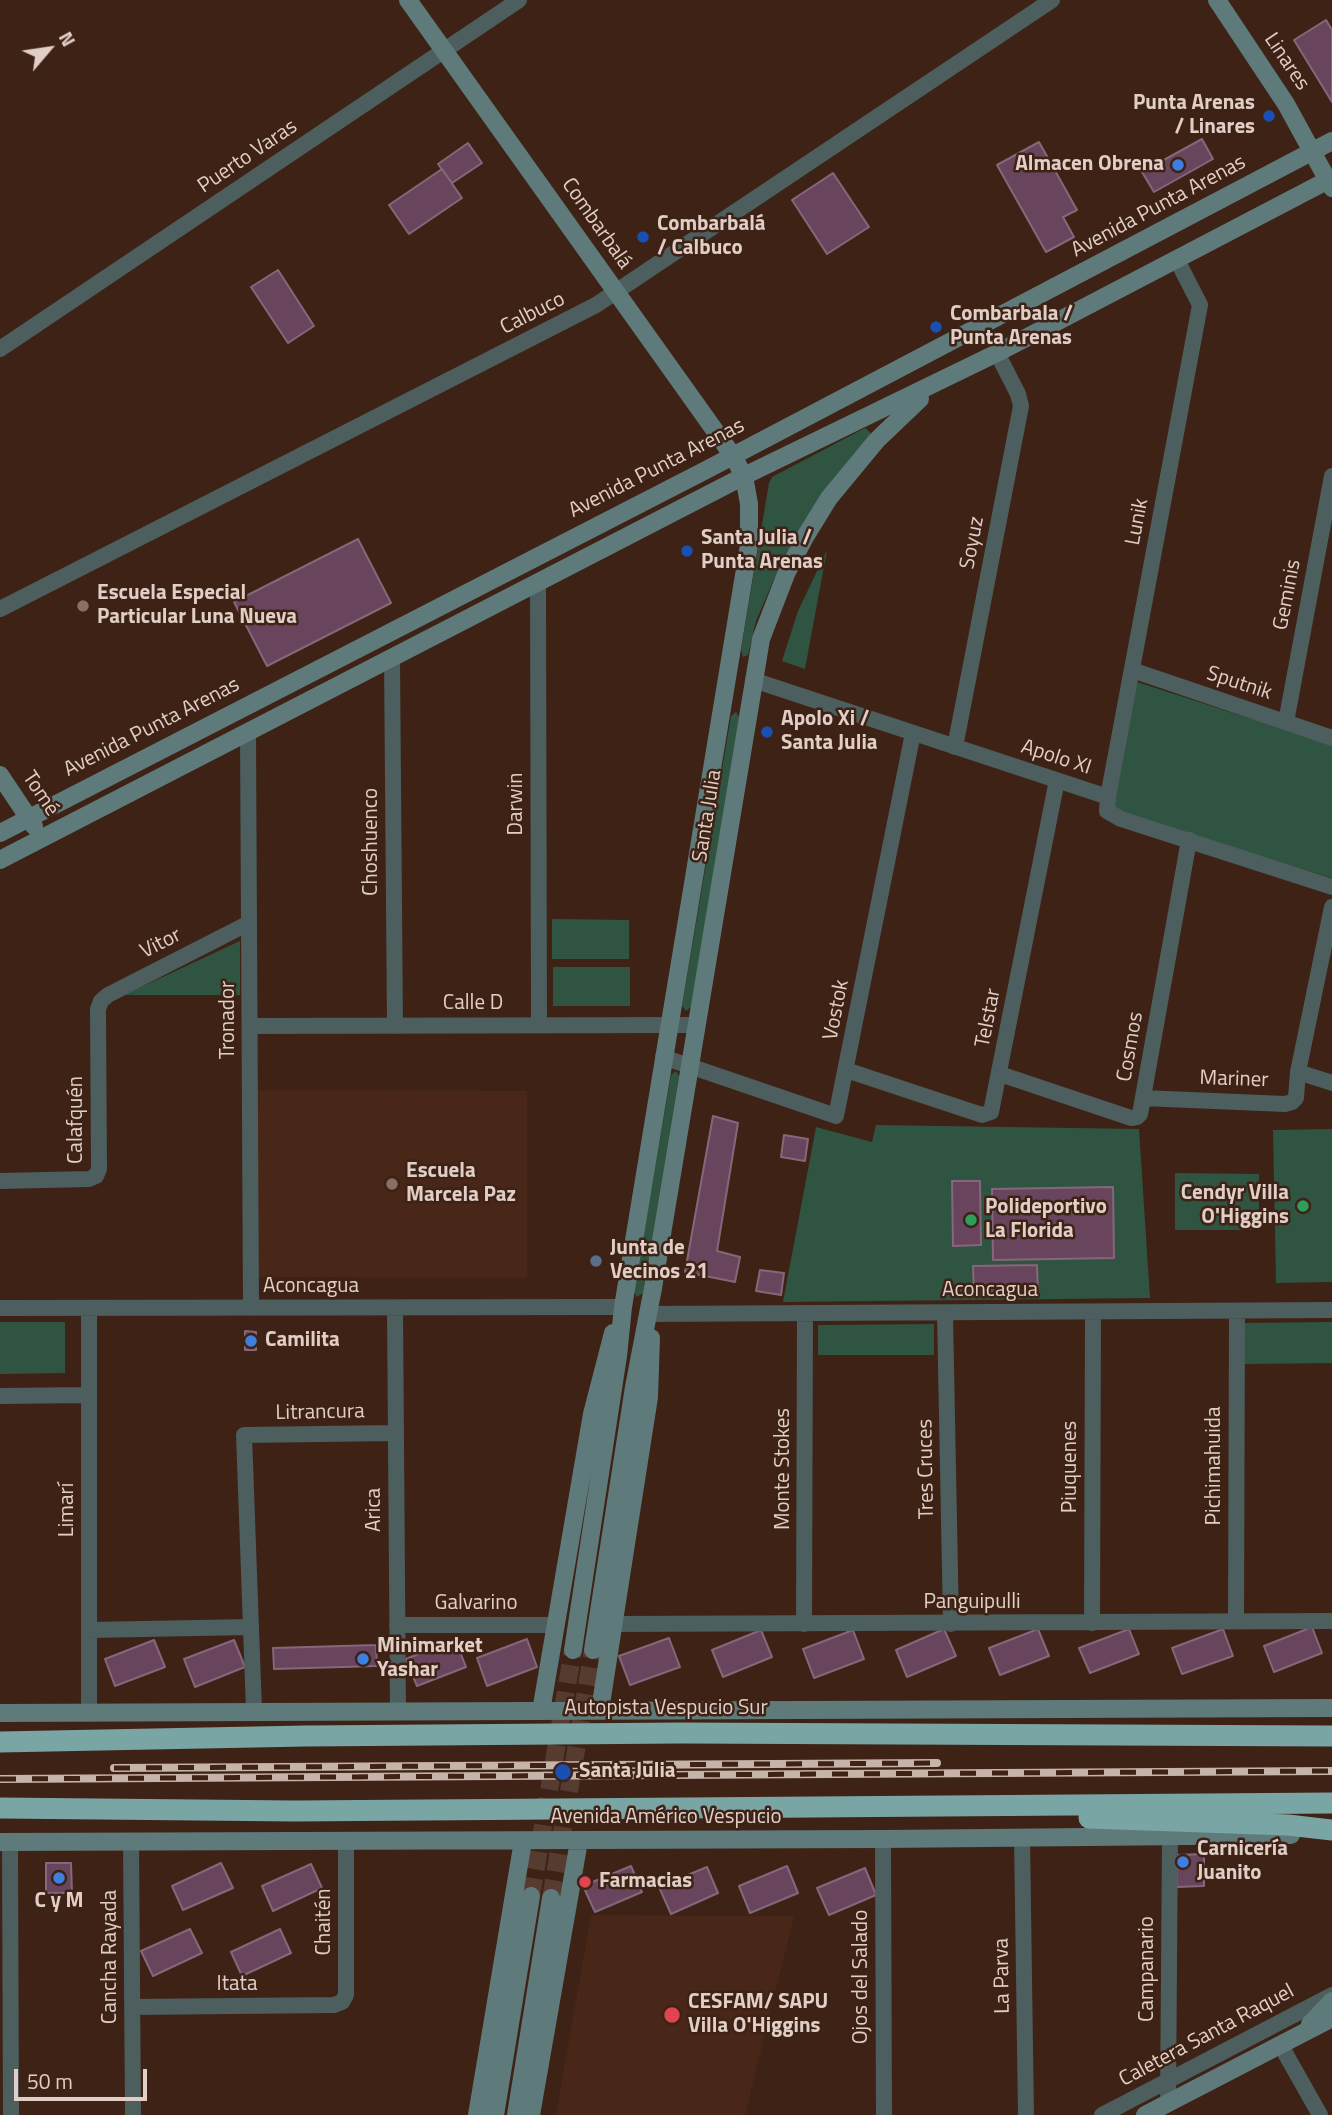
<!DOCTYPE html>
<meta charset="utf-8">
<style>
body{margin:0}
#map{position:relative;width:1332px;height:2115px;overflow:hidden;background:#3d2215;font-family:"Titillium Web",sans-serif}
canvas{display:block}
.north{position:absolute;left:14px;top:14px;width:70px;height:70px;-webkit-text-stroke:5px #3d2215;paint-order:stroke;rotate:61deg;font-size:19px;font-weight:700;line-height:28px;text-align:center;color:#e1cfc7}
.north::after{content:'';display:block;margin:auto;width:24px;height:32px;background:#e1cfc7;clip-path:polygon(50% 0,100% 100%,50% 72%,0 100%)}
.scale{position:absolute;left:14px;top:2069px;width:133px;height:32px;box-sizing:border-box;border:4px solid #e1cfc7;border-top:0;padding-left:9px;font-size:21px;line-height:24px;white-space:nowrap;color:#e1cfc7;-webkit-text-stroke:5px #3d2215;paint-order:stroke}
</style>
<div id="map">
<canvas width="1332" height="2115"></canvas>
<div class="north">N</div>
<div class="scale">50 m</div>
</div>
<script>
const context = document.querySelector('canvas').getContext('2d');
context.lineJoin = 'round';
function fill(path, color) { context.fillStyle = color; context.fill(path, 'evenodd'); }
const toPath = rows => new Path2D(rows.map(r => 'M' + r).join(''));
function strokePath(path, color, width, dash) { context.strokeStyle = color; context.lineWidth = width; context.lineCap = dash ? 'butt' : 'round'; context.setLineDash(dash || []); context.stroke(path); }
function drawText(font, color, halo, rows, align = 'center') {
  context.font = font + ' "Titillium Web",sans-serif'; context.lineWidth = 5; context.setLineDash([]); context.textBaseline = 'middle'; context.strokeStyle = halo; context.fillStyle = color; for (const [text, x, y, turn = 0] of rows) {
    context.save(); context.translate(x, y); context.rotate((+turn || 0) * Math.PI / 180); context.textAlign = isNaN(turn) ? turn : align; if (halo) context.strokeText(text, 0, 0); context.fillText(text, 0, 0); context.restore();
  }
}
fill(toPath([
 [258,1090,527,1091,527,1278,258,1277],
 [591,1915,794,1916,745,2115,556,2115]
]), '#492718');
fill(toPath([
 [865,428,870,432,870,436,823,493,781,563,756,621,748,655,743,657,741,650,769,483,772,477],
 [827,550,805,669,782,661,798,611],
 [1137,682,1332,745,1332,878,1120,813,1113,806],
 [736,712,739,717,691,1007,686,1011,682,1006,731,716],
 [552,919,629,920,629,959,552,959],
 [240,941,240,995,124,995],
 [553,967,630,967,630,1006,553,1006],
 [676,1071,679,1076,643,1293,637,1297,634,1292,671,1075],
 [876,1125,1139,1129,1150,1298,783,1302,816,1127,872,1142],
 [1332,1129,1332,1282,1276,1283,1273,1130],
 [1175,1173,1259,1174,1259,1230,1175,1230],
 [0,1322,65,1322,65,1373,0,1374],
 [1332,1322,1332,1363,1244,1364,1243,1323],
 [934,1324,934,1355,818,1355,818,1325]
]), '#305442');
const building = toPath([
 [1326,20,1332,30,1332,102,1294,40,1326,20],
 [1202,139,1213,159,1154,192,1142,172,1202,139],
 [1039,142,1077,210,1063,217,1074,237,1046,252,997,165,1039,142],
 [468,143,482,163,452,183,438,164,468,143],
 [442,169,462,198,409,234,389,205,442,169],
 [833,173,869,227,827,254,792,200,833,173],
 [278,270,314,326,288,343,251,287,278,270],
 [358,539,391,603,267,666,234,602,358,539],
 [713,1116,738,1123,717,1251,740,1257,735,1282,685,1272,713,1116],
 [784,1135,808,1139,805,1161,781,1157,784,1135],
 [952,1181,980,1181,981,1245,953,1246,952,1181],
 [1113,1187,1114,1258,993,1260,992,1189,1113,1187],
 [1037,1265,1038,1293,974,1294,973,1266,1037,1265],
 [760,1270,784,1273,781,1295,756,1291,760,1270],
 [245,1331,256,1332,256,1350,245,1350,245,1331],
 [1312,1627,1322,1653,1274,1672,1264,1646,1312,1627],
 [944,1629,956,1656,907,1677,896,1650,944,1629],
 [1038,1629,1049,1656,1000,1675,989,1648,1038,1629],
 [1129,1629,1139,1654,1090,1673,1079,1648,1129,1629],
 [1223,1629,1233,1656,1182,1674,1172,1648,1223,1629],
 [761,1630,772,1657,723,1677,712,1650,761,1630],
 [853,1630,864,1659,814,1678,803,1649,853,1630],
 [669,1638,680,1667,630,1685,619,1656,669,1638],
 [455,1639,466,1667,417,1686,406,1659,455,1639],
 [527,1639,537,1667,487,1686,477,1658,527,1639],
 [154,1640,165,1667,115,1686,105,1659,154,1640],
 [234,1640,245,1667,195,1687,184,1659,234,1640],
 [376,1645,377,1666,274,1669,273,1648,376,1645],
 [1204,1854,1204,1886,1177,1887,1177,1855,1204,1854],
 [46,1863,71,1863,72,1893,46,1893,46,1863],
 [221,1863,233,1888,183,1910,172,1886,221,1863],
 [311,1864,322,1888,273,1911,262,1886,311,1864],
 [631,1866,642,1892,595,1912,583,1886,631,1866],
 [787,1866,798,1893,750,1913,739,1886,787,1866],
 [707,1867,718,1893,671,1914,659,1887,707,1867],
 [865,1868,876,1895,829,1915,817,1888,865,1868],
 [190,1929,202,1953,153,1976,141,1951,190,1929],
 [280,1929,291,1953,242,1976,231,1952,280,1929]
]);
fill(building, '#69455d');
strokePath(building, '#85677a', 2);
strokePath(toPath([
 [531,1896,573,1650],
 [551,1898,593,1650]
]), '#563c30', 18, [18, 9]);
strokePath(toPath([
 [1177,260,1200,305,1108,797,1107,811,1121,819,1332,887],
 [0,349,519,0],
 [538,582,539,1025],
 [0,609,596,305,1052,0],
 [392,658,395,1026],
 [1132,670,1332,738],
 [753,680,1108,797],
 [1286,722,1332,476],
 [248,732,251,1308],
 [955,747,1021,406,1018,394,997,353],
 [250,1026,697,1025],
 [663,1057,836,1116,913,733],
 [846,1070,982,1115,991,1112,1057,780],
 [1298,1072,1332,1083],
 [1000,1074,1131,1118,1137,1117,1140,1114,1189,840],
 [1143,1098,1285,1104,1292,1102,1296,1098,1298,1072,1332,907],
 [0,1181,89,1179,96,1176,99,1169,98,1009,101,1001,108,995,249,923],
 [0,1308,623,1307],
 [89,1308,89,1712],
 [395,1308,398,1711],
 [945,1313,951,1624],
 [648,1314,1332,1310],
 [0,1396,89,1395],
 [1236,1621,1237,1311],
 [1092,1623,1093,1312],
 [613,1624,1332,1621],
 [804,1624,805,1313],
 [397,1625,556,1625],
 [89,1630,251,1627],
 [254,1711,244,1435,396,1433],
 [1022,1837,1026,2115],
 [883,1839,884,2115],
 [131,1841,133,2115],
 [10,1842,11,2115],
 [132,2007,334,2005,342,2002,346,1995,346,1841],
 [1280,2044,1320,2115],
 [1168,2103,1170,1835],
 [1102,2115,1332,1995]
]), '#4c5e5d', 16);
strokePath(toPath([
 [408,0,733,456,744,476,749,504,749,545,623,1307,618,1356,573,1650],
 [1217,0,1286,104,1332,188],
 [0,775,34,826],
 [0,833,708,469,1332,141],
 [0,860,744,476,997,353,1332,178],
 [593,1650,634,1387,653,1288,761,639,786,574,805,537,829,498,877,440,920,399],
 [600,1710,649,1397,651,1338],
 [541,1711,592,1414,613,1333],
 [0,1713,1332,1708],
 [0,1842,883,1839,1291,1835],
 [1310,2024,1332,2001],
 [477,2115,523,1841],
 [495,2115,531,1896],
 [516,2115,551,1898],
 [531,2115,579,1841],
 [1145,2115,1332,2018]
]), '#5f7a7a', 18);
strokePath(toPath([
 [0,1742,306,1736,681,1733,1332,1736],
 [0,1808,295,1811,1332,1803],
 [1089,1818,1288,1825,1332,1830]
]), '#79a5a4', 21);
const rail = toPath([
 [114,1768,937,1763],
 [0,1779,1332,1771]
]);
strokePath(rail, '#c6b3aa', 8);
strokePath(rail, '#3d2215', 5, [16]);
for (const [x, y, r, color] of [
 [1269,116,7,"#1a4fb4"],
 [1178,165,7,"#3f7fe0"],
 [643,237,7,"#1a4fb4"],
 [936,327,7,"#1a4fb4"],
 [687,551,7,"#1a4fb4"],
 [83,606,7,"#8d6e63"],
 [767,732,7,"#1a4fb4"],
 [392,1184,7,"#8d6e63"],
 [1303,1206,7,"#2e9e5b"],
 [971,1220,7,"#2e9e5b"],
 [596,1261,7,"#5c6f8a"],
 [251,1341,7,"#3f7fe0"],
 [363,1659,7,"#3f7fe0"],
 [563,1772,9,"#1a4fb4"],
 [1183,1862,7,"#3f7fe0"],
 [59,1878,7,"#3f7fe0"],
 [585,1882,7,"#e0444e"],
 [672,2015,9,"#e0444e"]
]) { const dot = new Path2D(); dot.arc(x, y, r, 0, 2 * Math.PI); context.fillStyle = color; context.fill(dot); strokePath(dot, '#3d2215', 2.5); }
drawText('21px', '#e1cfc7', '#3d2215', [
 ["Linares",1286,62,56],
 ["Puerto Varas",248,157,-34],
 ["Avenida Punta Arenas",1159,207,-28],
 ["Combarbalá",596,224,55],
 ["Calbuco",533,314,-27],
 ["Avenida Punta Arenas",657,469,-27],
 ["Lunik",1138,522,-79],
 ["Soyuz",973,543,-79],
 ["Geminis",1288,595,-79],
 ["Sputnik",1239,684,18],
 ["Avenida Punta Arenas",152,728,-27],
 ["Apolo XI",1056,758,18],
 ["Tomé",40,794,56],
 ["Darwin",517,804,-90],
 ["Santa Julia",708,816,-81],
 ["Choshuenco",372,842,-90],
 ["Vitor",161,944,-27],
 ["Calle D",473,1004],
 ["Vostok",837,1010,-79],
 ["Telstar",989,1018,-79],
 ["Tronador",229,1020,-90],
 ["Cosmos",1131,1047,-80],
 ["Mariner",1234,1080,2],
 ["Calafquén",77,1120,-90],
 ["Aconcagua",311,1287],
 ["Aconcagua",990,1291],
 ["Litrancura",320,1413,-1],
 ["Pichimahuida",1215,1466,-90],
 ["Piuquenes",1071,1467,-90],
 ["Monte Stokes",784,1469,-90],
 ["Tres Cruces",927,1469,-91],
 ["Limarí",68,1510,-90],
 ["Arica",375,1510,-90],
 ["Panguipulli",972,1603],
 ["Galvarino",476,1604],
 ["Autopista Vespucio Sur",666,1709],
 ["Avenida Américo Vespucio",666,1818],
 ["Chaitén",325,1922,-90],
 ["Cancha Rayada",111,1957,-90],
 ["Campanario",1148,1969,-90],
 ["La Parva",1003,1976,-91],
 ["Ojos del Salado",862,1977,-90],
 ["Itata",237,1985],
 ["Caletera Santa Raquel",1207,2036,-28]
]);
drawText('bold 21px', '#e1cfc7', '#3d2215', [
 ["Punta Arenas",1255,104,"right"],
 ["/ Linares",1255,128,"right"],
 ["Almacen Obrena",1164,165,"right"],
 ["Combarbalá",657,225],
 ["/ Calbuco",657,249],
 ["Combarbala /",950,315],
 ["Punta Arenas",950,339],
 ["Santa Julia /",701,539],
 ["Punta Arenas",701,563],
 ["Escuela Especial",97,594],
 ["Particular Luna Nueva",97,618],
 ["Apolo Xi /",781,720],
 ["Santa Julia",781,744],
 ["Escuela",406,1172],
 ["Marcela Paz",406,1196],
 ["Cendyr Villa",1289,1194,"right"],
 ["O'Higgins",1289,1218,"right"],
 ["Polideportivo",985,1208],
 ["La Florida",985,1232],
 ["Junta de",610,1249],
 ["Vecinos 21",610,1273],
 ["Camilita",265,1341],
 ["Minimarket",377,1647],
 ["Yashar",377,1671],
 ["Santa Julia",579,1772],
 ["Carnicería",1197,1850],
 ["Juanito",1197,1874],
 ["Farmacias",599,1882],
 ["C y M",59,1902,"center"],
 ["CESFAM/ SAPU",688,2003],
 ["Villa O'Higgins",688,2027]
], 'left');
</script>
